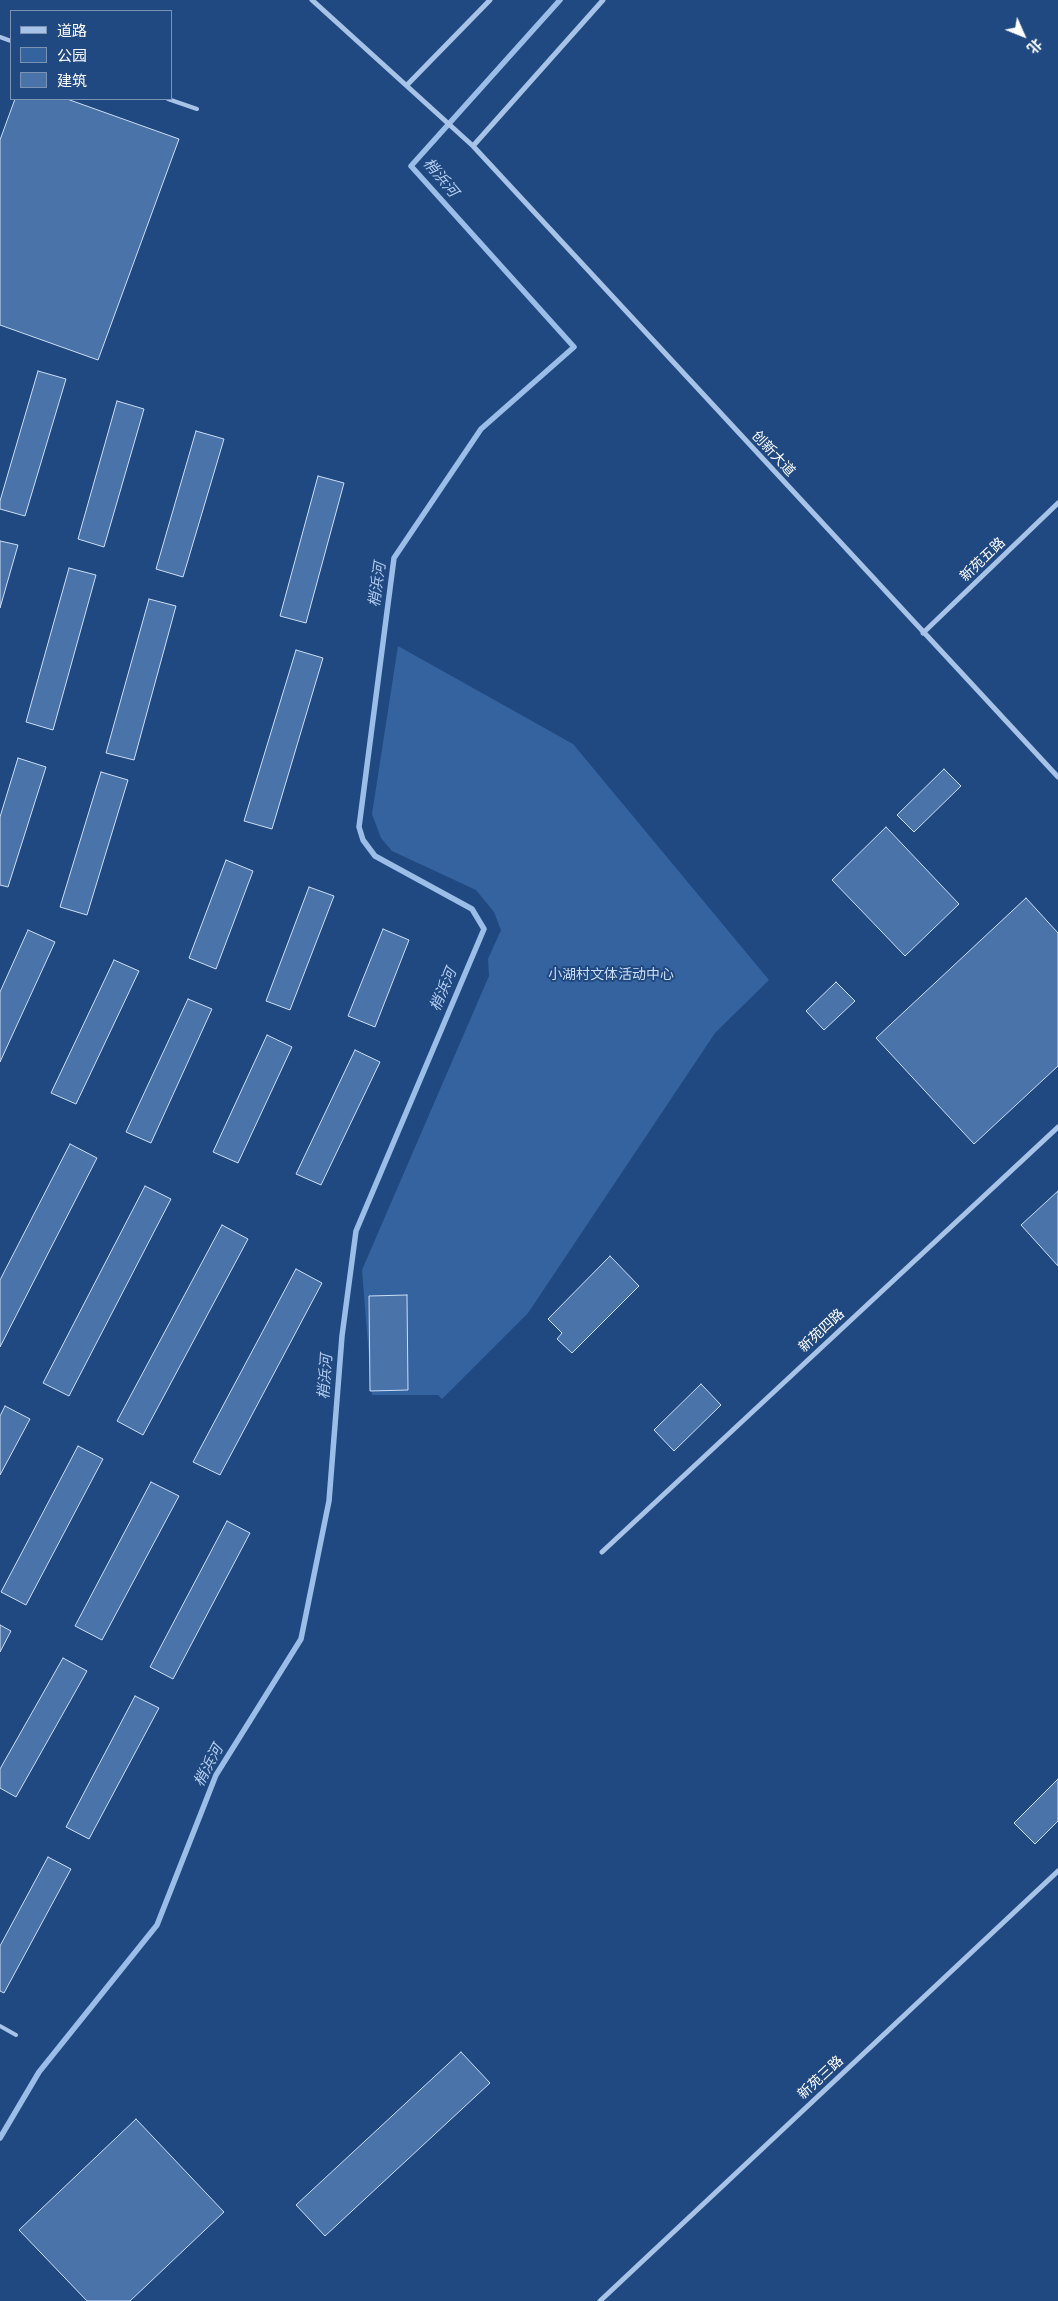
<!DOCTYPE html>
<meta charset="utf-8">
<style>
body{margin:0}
#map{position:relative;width:1058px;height:2301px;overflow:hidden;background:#214981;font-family:Signika,"Noto Sans SC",sans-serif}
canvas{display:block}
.legend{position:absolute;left:10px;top:10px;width:162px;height:90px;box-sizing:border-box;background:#214981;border:1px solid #7a92b3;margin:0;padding:6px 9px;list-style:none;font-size:15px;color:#fff}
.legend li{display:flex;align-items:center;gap:10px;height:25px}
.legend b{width:25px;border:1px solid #7a92b3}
.north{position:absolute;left:998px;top:10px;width:50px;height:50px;-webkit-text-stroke:4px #214981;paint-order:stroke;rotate:134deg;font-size:14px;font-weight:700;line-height:20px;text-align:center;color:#fff}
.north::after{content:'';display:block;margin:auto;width:18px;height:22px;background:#fff;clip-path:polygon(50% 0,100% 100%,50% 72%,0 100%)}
</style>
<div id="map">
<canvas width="1058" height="2301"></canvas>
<ul class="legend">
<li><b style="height:6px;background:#a7c3e8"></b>道路</li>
<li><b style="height:14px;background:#35639f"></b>公园</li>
<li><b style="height:14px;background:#4a73aa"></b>建筑</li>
</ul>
<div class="north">北</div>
</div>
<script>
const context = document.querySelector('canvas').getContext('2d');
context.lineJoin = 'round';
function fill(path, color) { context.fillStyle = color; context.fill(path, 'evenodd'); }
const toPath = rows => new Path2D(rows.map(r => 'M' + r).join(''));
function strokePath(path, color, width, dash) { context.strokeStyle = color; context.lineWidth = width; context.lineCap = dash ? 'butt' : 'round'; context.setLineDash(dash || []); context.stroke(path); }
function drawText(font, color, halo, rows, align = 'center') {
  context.font = font + ' Signika,"Noto Sans SC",sans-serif'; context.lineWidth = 4; context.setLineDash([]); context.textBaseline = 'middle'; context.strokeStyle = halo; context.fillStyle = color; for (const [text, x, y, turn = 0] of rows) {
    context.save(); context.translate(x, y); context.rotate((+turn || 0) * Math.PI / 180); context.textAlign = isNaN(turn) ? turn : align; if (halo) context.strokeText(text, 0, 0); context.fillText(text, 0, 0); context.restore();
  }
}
fill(toPath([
 [398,646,573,744,769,980,715,1033,528,1313,442,1399,438,1395,372,1395,362,1270,489,976,488,959,501,930,494,912,476,890,392,851,381,838,372,814]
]), '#35639f');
strokePath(toPath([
 [0,2138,39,2072,157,1925,216,1775,301,1639,329,1501,342,1336,356,1231,484,929,472,909,375,856,363,840,359,827,394,558,481,429,574,347,411,166,560,0]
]), '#9bbee9', 5.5);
const building = toPath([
 [15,99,67,99,179,139,98,360,0,325,0,140,15,99],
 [38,371,66,379,25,516,0,509,0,501,38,371],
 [117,401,144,409,104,547,78,539,117,401],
 [196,431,224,439,183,577,156,569,196,431],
 [318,476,344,483,306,623,280,616,318,476],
 [0,541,18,545,0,608,0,541],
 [69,568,96,575,53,730,26,722,69,568],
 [149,599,176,606,134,760,106,753,149,599],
 [296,650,323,658,272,829,244,821,296,650],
 [18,758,46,767,8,887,0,885,0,817,18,758],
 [944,769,961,786,914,832,897,815,944,769],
 [101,772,128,780,87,915,60,907,101,772],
 [886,827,959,904,905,956,832,880,886,827],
 [226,860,253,871,216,969,189,958,226,860],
 [309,887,334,896,290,1010,266,1001,309,887],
 [1026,898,1058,933,1058,1066,974,1144,876,1038,1026,898],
 [383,929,409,940,375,1027,348,1016,383,929],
 [28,930,55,942,0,1062,0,992,28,930],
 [114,960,139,971,76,1104,51,1093,114,960],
 [836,982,855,1001,824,1030,806,1011,836,982],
 [188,999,212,1009,151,1143,126,1132,188,999],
 [267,1035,292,1047,238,1163,213,1152,267,1035],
 [355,1050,380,1062,321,1185,296,1174,355,1050],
 [70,1144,97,1158,0,1347,0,1280,70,1144],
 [145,1186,171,1199,69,1396,43,1383,145,1186],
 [1058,1191,1058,1266,1021,1225,1058,1191],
 [222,1225,248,1239,143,1435,117,1421,222,1225],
 [610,1256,639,1286,572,1353,557,1339,562,1333,548,1319,610,1256],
 [296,1269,322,1283,220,1475,193,1462,296,1269],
 [407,1295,408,1390,370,1391,369,1296,407,1295],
 [701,1384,721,1405,674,1451,654,1430,701,1384],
 [5,1406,30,1419,0,1475,0,1416,5,1406],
 [78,1446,103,1459,26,1605,1,1592,78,1446],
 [151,1482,179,1496,102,1640,75,1626,151,1482],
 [227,1521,250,1533,173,1679,150,1667,227,1521],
 [0,1625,11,1631,0,1652,0,1625],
 [63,1658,87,1671,16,1797,0,1788,0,1769,63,1658],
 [135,1696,159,1708,89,1839,66,1827,135,1696],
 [1058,1779,1058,1821,1035,1844,1014,1823,1058,1779],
 [48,1857,71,1869,4,1993,0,1991,0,1946,48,1857],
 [461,2052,490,2083,325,2236,296,2205,461,2052],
 [136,2119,224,2212,130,2301,87,2301,19,2230,136,2119]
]);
fill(building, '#4a73aa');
strokePath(building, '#cbdef6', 1);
strokePath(toPath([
 [0,37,11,41],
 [168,99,197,109],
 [0,2026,16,2035]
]), '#a7c3e8', 4);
strokePath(toPath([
 [312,0,473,146,1058,777],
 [407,85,490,0],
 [473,146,603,0],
 [923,633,1058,503],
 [602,1552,1058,1127],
 [600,2301,1058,1871]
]), '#a7c3e8', 5);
drawText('14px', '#fff', '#214981', [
 ["创新大道",773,454,47],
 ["新苑五路",983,560,-44],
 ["新苑四路",822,1331,-43],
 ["新苑三路",821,2078,-43]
]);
drawText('14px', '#cbdef6', '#214981', [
 ["小湖村文体活动中心",611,975]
]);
drawText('italic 15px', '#b2cdef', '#214981', [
 ["梢浜河",440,178,50],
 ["梢浜河",378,585,-82],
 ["梢浜河",444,990,-67],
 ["梢浜河",326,1377,-86],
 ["梢浜河",209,1766,-62]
]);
</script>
